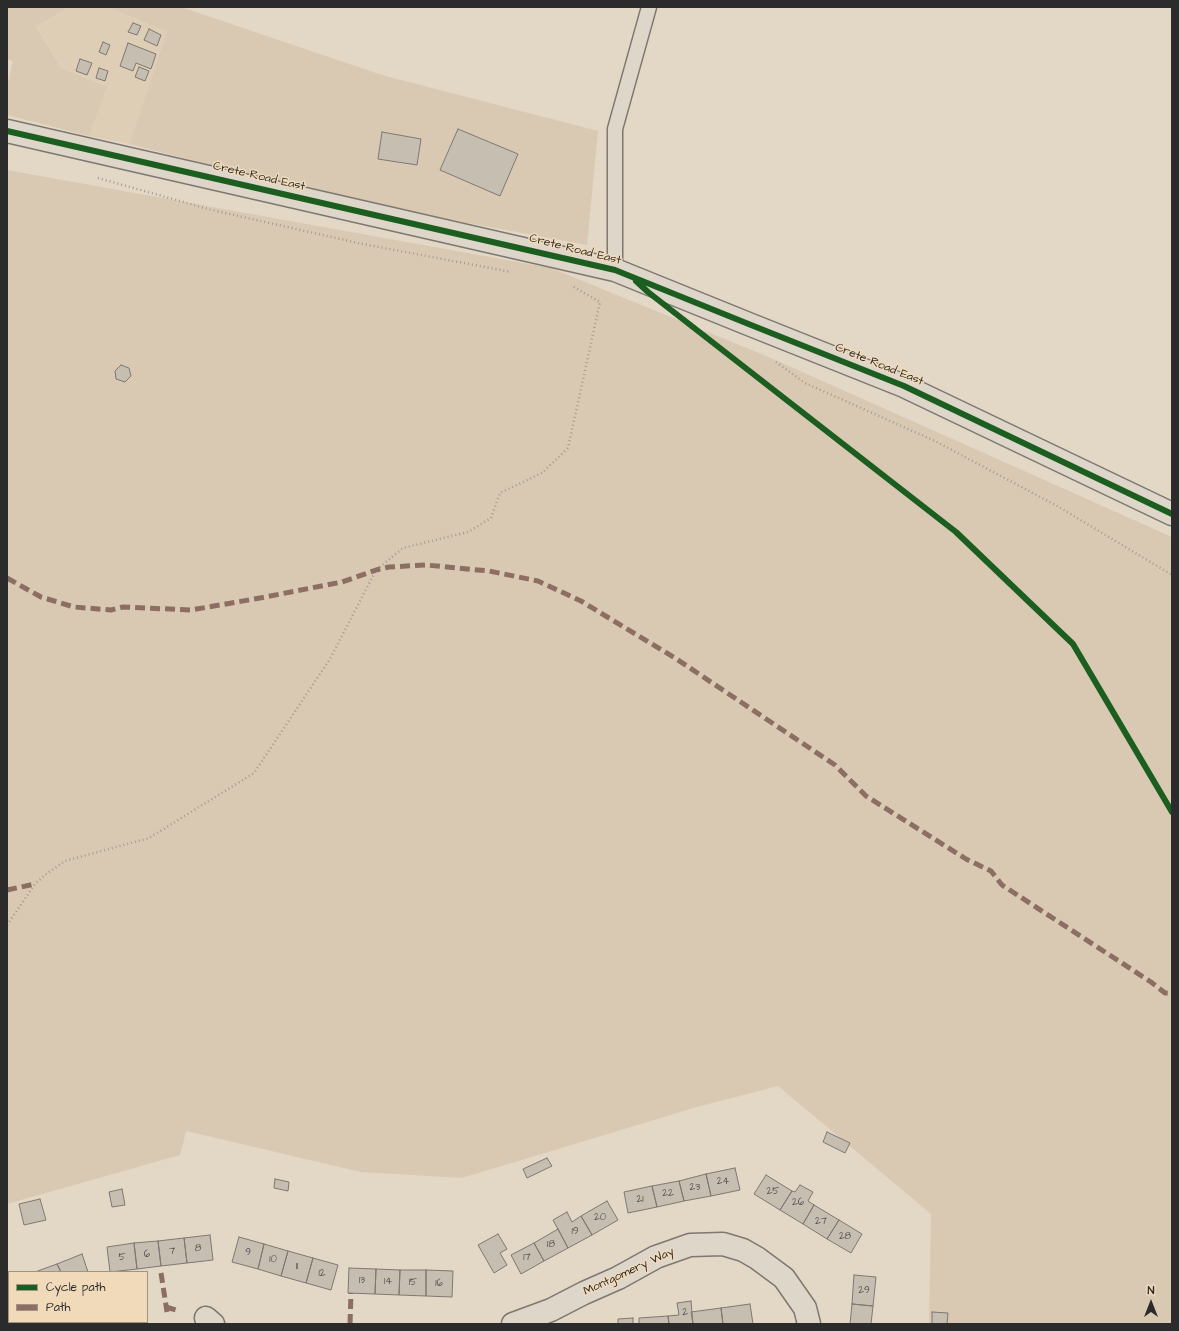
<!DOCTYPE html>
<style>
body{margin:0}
#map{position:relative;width:1179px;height:1331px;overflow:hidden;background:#e3d7c6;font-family:"Architects Daughter",sans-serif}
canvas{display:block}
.frame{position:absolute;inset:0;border:8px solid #2b2b2b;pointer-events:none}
.legend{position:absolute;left:8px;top:1271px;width:140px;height:52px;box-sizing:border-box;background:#f0dab9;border:1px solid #a19480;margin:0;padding:5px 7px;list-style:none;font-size:12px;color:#2b2b2b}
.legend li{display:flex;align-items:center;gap:8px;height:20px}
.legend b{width:20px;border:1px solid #a19480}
.north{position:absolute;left:1131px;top:1283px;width:40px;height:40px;-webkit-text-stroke:3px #f0dab9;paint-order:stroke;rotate:0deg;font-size:11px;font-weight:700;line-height:16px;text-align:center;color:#2b2b2b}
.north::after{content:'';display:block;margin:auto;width:14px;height:18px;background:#2b2b2b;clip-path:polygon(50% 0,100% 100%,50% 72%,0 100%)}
</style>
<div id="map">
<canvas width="1179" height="1331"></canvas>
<div class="frame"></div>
<ul class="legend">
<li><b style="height:5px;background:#1b5e20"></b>Cycle path</li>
<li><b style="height:5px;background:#8d6e63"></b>Path</li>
</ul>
<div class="north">N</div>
</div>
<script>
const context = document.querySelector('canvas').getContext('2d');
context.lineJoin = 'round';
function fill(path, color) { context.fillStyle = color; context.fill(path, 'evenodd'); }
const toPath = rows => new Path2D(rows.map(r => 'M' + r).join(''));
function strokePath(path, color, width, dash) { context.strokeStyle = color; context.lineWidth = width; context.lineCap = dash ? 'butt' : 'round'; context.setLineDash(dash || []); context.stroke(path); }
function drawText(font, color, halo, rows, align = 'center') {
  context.font = font + ' "Architects Daughter",sans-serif'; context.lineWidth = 3; context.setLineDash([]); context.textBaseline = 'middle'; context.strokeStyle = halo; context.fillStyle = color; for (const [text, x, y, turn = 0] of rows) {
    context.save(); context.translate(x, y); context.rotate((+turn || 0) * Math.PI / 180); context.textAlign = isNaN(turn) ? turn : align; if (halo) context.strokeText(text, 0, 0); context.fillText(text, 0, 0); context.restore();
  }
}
fill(toPath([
 [69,7,108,7,167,32,129,144,89,136,107,87,61,68,36,25]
]), '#deceb6');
fill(toPath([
 [7,7,69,7,36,26,61,68,107,87,89,136,7,115,7,87,13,61,7,59],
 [108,7,181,7,382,75,598,131,587,245,360,203,129,144,167,32],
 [458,129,518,154,500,196,440,170],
 [382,132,421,139,417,165,378,158],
 [7,170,551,268,771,358,1172,537,1172,1324,929,1324,931,1214,778,1086,697,1107,462,1178,361,1172,186,1131,180,1155,7,1204]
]), '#d9c9b2');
const building = toPath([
 [133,23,141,26,137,35,128,32,133,23],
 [149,29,161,35,157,46,144,40,149,29],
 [103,42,110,45,106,55,99,52,103,42],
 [128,43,156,54,151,69,136,63,133,71,120,66,128,43],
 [80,59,92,63,87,75,76,71,80,59],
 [139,67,149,71,145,81,135,77,139,67],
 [99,68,108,71,105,81,96,78,99,68],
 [458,129,518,154,500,196,440,170,458,129],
 [382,132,421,139,417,165,378,159,382,132],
 [121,365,129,368,131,376,125,382,116,379,115,371,121,365],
 [827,1132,850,1143,845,1153,823,1142,827,1132],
 [547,1158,552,1166,527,1178,523,1169,547,1158],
 [735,1168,740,1190,711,1196,706,1174,735,1168],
 [706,1174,711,1196,684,1201,679,1181,706,1174],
 [766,1175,792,1191,780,1210,754,1194,766,1175],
 [275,1179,289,1182,288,1191,274,1188,275,1179],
 [679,1181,684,1201,657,1207,652,1186,679,1181],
 [800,1185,813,1192,808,1201,814,1205,803,1224,780,1210,792,1191,795,1192,800,1185],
 [652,1186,657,1207,628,1213,624,1192,652,1186],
 [122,1189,125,1205,112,1207,109,1192,122,1189],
 [40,1199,46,1220,24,1225,19,1204,40,1199],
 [607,1201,618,1220,592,1235,581,1216,607,1201],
 [814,1205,839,1220,827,1239,803,1224,814,1205],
 [567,1212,572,1222,581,1216,592,1235,568,1248,553,1220,567,1212],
 [839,1220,862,1234,851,1253,827,1239,839,1220],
 [558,1229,568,1248,544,1261,534,1243,558,1229],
 [498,1234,507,1249,500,1253,507,1265,494,1273,478,1245,498,1234],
 [210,1235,213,1260,187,1263,184,1238,210,1235],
 [239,1237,264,1244,258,1269,232,1262,239,1237],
 [184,1238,187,1263,161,1266,158,1241,184,1238],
 [158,1241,161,1266,137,1269,134,1243,158,1241],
 [134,1243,137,1269,110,1272,107,1247,134,1243],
 [534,1243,544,1261,521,1274,511,1255,534,1243],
 [264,1244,288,1251,281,1276,258,1269,264,1244],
 [288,1251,313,1258,306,1283,281,1276,288,1251],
 [82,1254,88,1272,61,1272,57,1264,82,1254],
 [313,1258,338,1265,331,1290,306,1283,313,1258],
 [57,1264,61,1272,35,1272,57,1264],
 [349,1268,376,1269,375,1294,348,1293,349,1268],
 [376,1269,400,1270,399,1295,375,1294,376,1269],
 [400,1270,426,1270,426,1296,399,1295,400,1270],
 [426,1270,453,1271,452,1297,426,1296,426,1270],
 [854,1275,876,1277,873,1306,852,1304,854,1275],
 [9,1282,9,1309,7,1310,7,1283,9,1282],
 [691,1301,693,1324,669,1324,668,1316,679,1315,677,1303,691,1301],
 [750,1304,753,1324,723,1324,721,1308,750,1304],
 [852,1304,873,1306,871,1324,850,1324,852,1304],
 [721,1308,723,1324,693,1324,691,1312,721,1308],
 [932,1312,948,1313,947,1324,932,1324,932,1312],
 [668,1316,669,1324,639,1324,639,1318,668,1316],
 [633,1318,633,1324,618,1324,618,1319,633,1318]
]);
fill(building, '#c7beb2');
strokePath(building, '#7e7871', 1);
const lane = toPath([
 [615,270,615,129,649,7]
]);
const street = toPath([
 [7,131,615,270,751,325,904,386,1172,514],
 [206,1318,213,1324],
 [513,1324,551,1310,584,1293,618,1278,656,1257,690,1245,723,1244,743,1250,757,1258,784,1278,805,1308,809,1324]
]);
strokePath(lane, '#7e7871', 17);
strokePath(street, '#7e7871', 25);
strokePath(toPath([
 [98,178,212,210,358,243,511,272],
 [776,362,805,383,935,441,1059,507,1172,575],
 [7,925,35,884,45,875,65,861,149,838,254,773,330,659,376,570,403,548,468,532,491,518,500,493,542,473,568,448,600,302,572,286]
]), '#a29c94', 2.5, [1, 3]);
strokePath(lane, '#dfd6ca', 14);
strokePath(street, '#dfd6ca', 22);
strokePath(toPath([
 [7,578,41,597,74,607,111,610,123,607,191,610,260,598,342,582,376,570,389,567,426,565,489,571,538,581,581,601,675,658,835,765,866,796,966,859,991,871,1002,885,1151,982,1165,993,1172,993],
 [7,890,35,884],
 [161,1273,167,1312],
 [166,1307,179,1311],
 [128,1322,129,1324],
 [7,1323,56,1324],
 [350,1324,351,1293]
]), '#8d6e63', 5, [10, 5]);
strokePath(toPath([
 [7,131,615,270,751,325,904,386,1172,514],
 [636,281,648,292,956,532,1073,644,1172,812]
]), '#1b5e20', 6);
drawText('10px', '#52504d', null, [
 ["24",723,1182],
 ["23",695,1188],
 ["25",773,1192],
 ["22",668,1194],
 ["21",640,1200],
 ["26",798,1203],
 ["20",600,1218],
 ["27",821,1222],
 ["19",575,1232],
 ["28",845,1237],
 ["18",551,1245],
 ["8",198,1249],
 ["7",172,1252],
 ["9",248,1253],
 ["6",147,1255],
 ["5",122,1258],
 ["17",527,1258],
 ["10",273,1260],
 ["11",297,1267],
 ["12",322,1274],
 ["13",362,1281],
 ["14",388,1282],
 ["15",413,1283],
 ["16",439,1284],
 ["29",864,1291],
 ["2",685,1313]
]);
drawText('12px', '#2b2b2b', '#f0dab9', [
 ["Crete Road East",259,177,13],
 ["Crete Road East",575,250,14],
 ["Crete Road East",879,365,22],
 ["Montgomery Way",629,1272,-25]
]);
</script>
